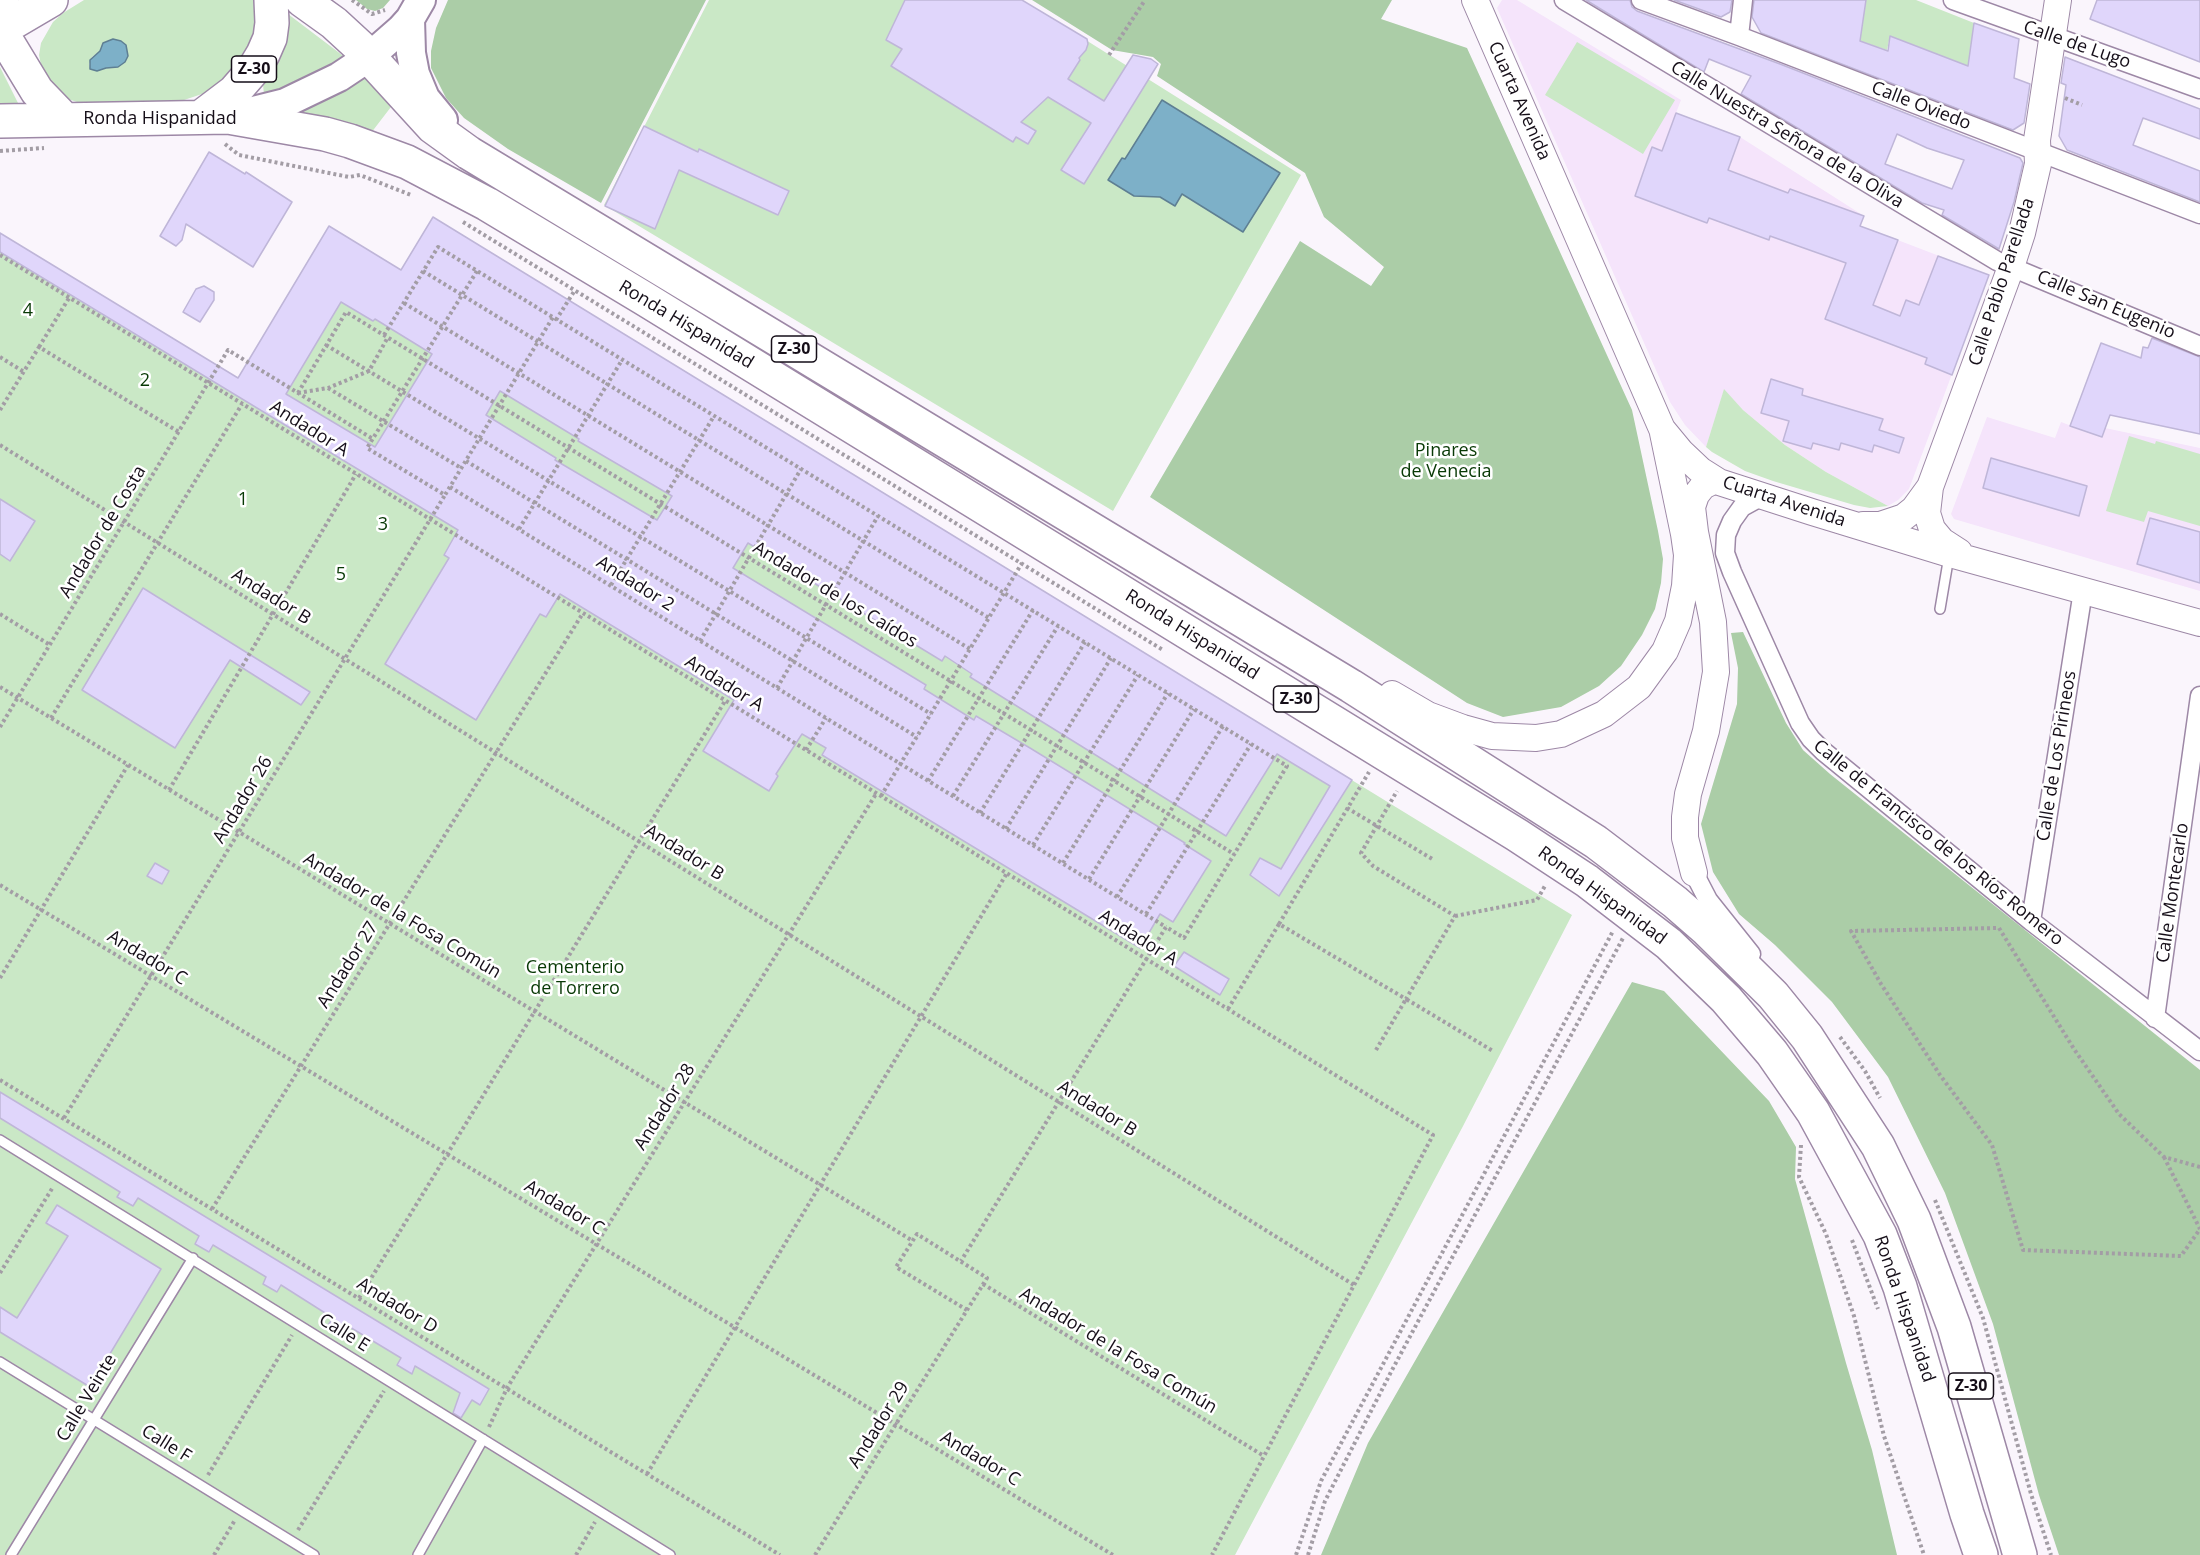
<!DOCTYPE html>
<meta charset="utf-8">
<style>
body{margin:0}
canvas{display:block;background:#faf5fc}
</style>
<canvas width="2200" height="1555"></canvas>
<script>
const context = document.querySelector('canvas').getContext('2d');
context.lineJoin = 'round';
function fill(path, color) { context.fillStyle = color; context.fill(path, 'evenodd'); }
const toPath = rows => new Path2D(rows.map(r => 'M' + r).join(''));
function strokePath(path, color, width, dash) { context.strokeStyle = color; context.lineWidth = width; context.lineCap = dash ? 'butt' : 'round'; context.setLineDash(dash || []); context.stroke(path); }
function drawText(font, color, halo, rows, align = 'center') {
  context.font = font + ' "Open Sans",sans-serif'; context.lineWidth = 5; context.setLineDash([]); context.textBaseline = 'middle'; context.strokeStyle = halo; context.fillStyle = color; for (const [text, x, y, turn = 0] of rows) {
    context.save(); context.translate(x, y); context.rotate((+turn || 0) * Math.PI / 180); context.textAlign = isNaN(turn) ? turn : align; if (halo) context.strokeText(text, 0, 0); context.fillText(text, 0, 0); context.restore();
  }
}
fill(toPath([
 [1502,0,1517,0,1681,100,1676,113,1740,137,1864,216,1861,226,1989,275,1909,489,1898,500,1888,506,1826,472,1785,445,1743,410,1724,390,1706,447,1685,425,1670,402,1497,8],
 [1987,417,2055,438,2061,422,2101,437,2105,428,2200,448,2200,591,1954,519,1951,514]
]), '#f5e4fb');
fill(toPath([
 [84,0,255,0,257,30,241,65,211,91,178,102,83,104,62,97,43,75,39,55,41,43,53,22,63,13],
 [101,47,118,67,106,68,97,71,90,68,89,64,92,57,100,51],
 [709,0,1022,0,1301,175,1113,511,604,205],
 [1866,0,1916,0,1974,23,1968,66,1890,36,1887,50,1860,41],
 [288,14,346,58,293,86,264,95,263,84],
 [1577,42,1675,100,1643,154,1545,95],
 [0,67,18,103,17,105,0,109],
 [365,75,394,103,371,133,300,113,340,93],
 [433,217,1572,915,1462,1128,1235,1555,0,1555,0,233,238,378,329,226,401,270],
 [1724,389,1743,410,1785,445,1826,472,1888,506,1870,508,1854,505,1773,481,1745,471,1712,452,1706,447],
 [2129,436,2155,444,2156,441,2200,454,2200,526,2148,511,2144,522,2106,511]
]), '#cae8c6');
fill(toPath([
 [356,0,390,0,383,8,375,11,367,9],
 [448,0,706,0,601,203,508,149,464,118,446,98,431,68,431,51,436,28],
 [1032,0,1392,0,1381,19,1467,48,1632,410,1658,531,1663,559,1661,583,1655,609,1642,635,1621,666,1599,686,1561,707,1503,717,1467,703,1150,497,1300,241,1371,286,1384,267,1324,217,1305,173,1157,76,1161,64,1153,57,1112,50],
 [1743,632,1786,723,1803,750,1830,774,2200,1070,2200,1555,2059,1555,2039,1495,1993,1324,1945,1193,1888,1077,1832,1002,1775,945,1739,914,1713,872,1701,824,1737,704,1738,668,1731,633],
 [1632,982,1664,991,1769,1101,1796,1147,1795,1179,1846,1363,1872,1450,1897,1555,1321,1555,1368,1443]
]), '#abcda7');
const water = toPath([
 [113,39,121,41,126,45,128,56,125,62,118,67,106,68,97,71,90,69,90,60,100,51,103,43,113,39],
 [1162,100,1280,173,1243,232,1182,194,1175,206,1160,197,1134,196,1108,180,1122,158,1125,159,1162,100]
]);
fill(water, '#7db0c8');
strokePath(water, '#5e7f93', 1.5);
const building = toPath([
 [905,0,1022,0,1087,39,1088,44,1086,50,1079,58,1080,60,1068,79,1104,101,1133,55,1151,59,1158,64,1084,184,1061,170,1091,123,1048,97,1021,122,1036,131,1028,144,1016,137,1013,142,891,66,902,49,886,40,905,0],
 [1586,0,1630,0,1632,7,1637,11,1780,64,2020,158,2023,163,2014,202,1999,249,1942,215,1944,210,1922,203,1741,94,1751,76,1709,59,1704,72,1586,0],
 [1897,134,1927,148,1964,160,1952,189,1885,164,1897,134],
 [1674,0,1732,0,1730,12,1721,17,1674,0],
 [1754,0,1866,0,1860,41,1888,51,1890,36,1968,66,1974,23,2019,39,2014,78,2030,84,2024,123,2013,130,1761,33,1752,17,1754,0],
 [2097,0,2200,0,2200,62,2090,19,2097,0],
 [2065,57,2200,109,2200,139,2143,118,2133,145,2200,171,2200,202,2067,150,2059,136,2066,85,2061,83,2065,57],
 [1676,113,1740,137,1728,170,1788,193,1790,189,1864,216,1860,226,1898,240,1873,305,1900,316,1906,300,1919,305,1938,256,1989,275,1952,375,1925,364,1927,358,1825,319,1846,263,1770,236,1769,240,1709,218,1707,223,1635,196,1652,147,1662,151,1676,113],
 [644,126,698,152,699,149,789,191,778,215,679,170,655,229,605,206,644,126],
 [209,152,245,174,246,172,292,202,253,267,186,224,182,240,176,246,160,236,209,152],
 [433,217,1352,780,1279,896,1250,875,1260,858,1281,869,1330,786,1277,754,1226,836,970,677,972,674,945,656,942,661,748,543,733,568,926,685,924,689,974,720,976,716,1030,748,1185,843,1184,844,1211,861,1173,922,1160,914,1140,948,822,755,826,748,802,734,776,774,778,776,769,791,703,751,734,700,560,594,546,617,540,614,476,720,385,664,449,558,444,555,458,530,0,252,0,233,238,378,329,226,401,270,433,217],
 [341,302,373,321,375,319,432,354,375,447,286,394,341,302],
 [500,391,579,439,578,441,672,496,657,520,555,460,556,458,486,415,500,391],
 [204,286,214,292,214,300,200,322,183,312,196,289,204,286],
 [2152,338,2200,357,2200,434,2110,415,2102,437,2070,426,2101,343,2141,358,2143,347,2148,348,2152,338],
 [1771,379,1803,389,1802,395,1883,419,1879,430,1904,438,1899,453,1874,445,1872,452,1841,443,1839,450,1813,443,1811,449,1783,441,1789,421,1761,413,1771,379],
 [1991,458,2087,486,2079,516,1983,488,1991,458],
 [0,499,35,521,10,561,0,554,0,499],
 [2150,518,2200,532,2200,583,2137,564,2150,518],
 [143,588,310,692,301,705,230,660,175,748,82,690,143,588],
 [155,863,169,871,162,884,147,876,155,863],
 [1184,952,1229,979,1220,995,1174,966,1184,952],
 [0,1092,489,1389,480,1405,472,1400,461,1418,453,1413,460,1393,415,1366,412,1374,397,1365,401,1358,348,1326,343,1333,328,1325,333,1318,281,1285,277,1292,263,1284,266,1277,213,1245,209,1252,195,1244,199,1236,138,1198,133,1206,117,1197,120,1192,0,1118,0,1092],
 [57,1205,161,1269,90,1387,0,1332,0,1307,17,1318,68,1236,46,1223,57,1205]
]);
fill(building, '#e0d6fb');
strokePath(building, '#bfb6d8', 1.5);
const lane = toPath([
 [1940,609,1949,556],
 [0,1140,670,1555],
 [0,1362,314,1555],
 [11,1555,193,1258],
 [418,1555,483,1439]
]);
const street = toPath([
 [1564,0,1997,261,2200,346],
 [1641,0,1739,36,2200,214],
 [1953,0,2200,89],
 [1739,36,1743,0],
 [1762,496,1742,507,1732,521,1726,535,1725,553,1732,572,1800,723,1811,739,1823,751,2031,921,2200,1051],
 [1694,873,1708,900,1751,954],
 [2031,921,2083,591],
 [2155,1018,2200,696]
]);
const secondary = toPath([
 [1475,0,1662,429,1681,452,1700,470,1719,482,1812,512,1950,554,2200,623],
 [1863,525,1880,525,1904,517,1914,509,1930,487],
 [1959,552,1942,541,1932,529,1927,513,1930,487,2011,267,2022,233,2038,164,2037,140,2058,0],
 [1392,694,1428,715,1463,728,1492,736,1536,738,1561,734,1604,714,1639,687,1665,651,1678,621,1685,586,1687,555,1684,534,1663,433],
 [1694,873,1685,838,1685,817,1688,794,1706,731,1716,672,1713,622,1695,532,1692,507,1696,495,1703,486,1713,481,1719,482]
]);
const primary = toPath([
 [410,19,411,53,415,74,425,98,443,120],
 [0,30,4,0],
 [233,116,285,103,339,77,369,57,401,29,410,19,421,0]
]);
const highway = toPath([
 [302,0,334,23,359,46,433,127,469,153,1351,686,1596,842,1675,902,1706,929,1773,995,1807,1037,1878,1146,1914,1220,1954,1327,2020,1555],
 [0,30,37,91,64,119],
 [0,30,51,0],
 [201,117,234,92,254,69,263,54,270,38,272,23,271,0],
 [0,121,228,117,325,134,350,141,407,162,487,204,645,299,1517,835,1587,881,1669,944,1726,999,1772,1053,1813,1112,1880,1235,1900,1287,1967,1514,1981,1555]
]);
strokePath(lane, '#9d88a6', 12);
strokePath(street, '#9d88a6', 21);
strokePath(secondary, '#9d88a6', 28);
strokePath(primary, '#9d88a6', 32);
strokePath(highway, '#9d88a6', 36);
strokePath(toPath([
 [352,0,372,14,385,10],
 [1109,55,1145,0],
 [2065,98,2082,105],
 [225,144,239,155,349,177,360,175,411,195],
 [0,151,44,148],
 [463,222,1163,650],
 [0,255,1433,1135,1212,1555],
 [423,271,989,618],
 [477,271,367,448,445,495,553,317],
 [404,303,970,649],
 [556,320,575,290],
 [384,335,438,247,1287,766,1184,938,1166,927,961,1261],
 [326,345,931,714],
 [39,347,69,298],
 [0,357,24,372],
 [328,388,461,468],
 [298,393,346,312,1234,854],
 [298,393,328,388,369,371,388,337],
 [0,410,39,347,179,432],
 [0,445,1354,1285],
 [466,461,917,737],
 [450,487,1166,927],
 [519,529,622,360],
 [611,585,714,416],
 [0,614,50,645],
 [700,641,801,469],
 [0,687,913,1241],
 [777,688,878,516],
 [51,718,242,404],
 [0,727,228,350,373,439],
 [806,750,826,718],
 [928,781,1033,610],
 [169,790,356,474],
 [881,796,1022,563],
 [953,796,1058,626],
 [1347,808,1434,860],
 [980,813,1085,642],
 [1006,829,1111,658],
 [1033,845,1138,675],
 [1063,863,1168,693],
 [1089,879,1194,709],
 [0,885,1113,1555],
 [1117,897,1223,726],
 [1146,914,1251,744],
 [1455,916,1537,900,1546,884],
 [1279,924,1369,772],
 [0,978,128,765],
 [1228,1009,1279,924,1406,999,1455,916,1373,866,1361,853,1397,791],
 [1840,1037,1865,1071,1880,1098],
 [1376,1050,1406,999,1493,1051],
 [0,1080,780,1555],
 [64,1118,445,495],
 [1801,1145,1799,1177,1826,1234,1854,1316,1884,1436,1924,1555],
 [2164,1157,2200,1229],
 [2200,1167,2164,1157,2119,1114,2074,1049,1999,928,1851,931,1881,984,1940,1075,1992,1145,2023,1250,2181,1256,2200,1229],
 [1935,1200,1983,1318,2031,1494,2051,1555],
 [212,1209,583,613],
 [1852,1240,1878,1309],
 [0,1273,53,1187],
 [983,1284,1264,1456],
 [359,1298,725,701],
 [489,1427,507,1388,876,794],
 [647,1474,1007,873],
 [208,1475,292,1335],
 [298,1530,384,1391],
 [214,1555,235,1520],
 [576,1555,595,1522],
 [815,1555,896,1424,987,1278,917,1234,896,1267,967,1310],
 [1296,1555,1321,1481,1613,931],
 [1308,1555,1325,1501,1391,1372,1623,938]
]), '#a39da5', 4, [3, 3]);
strokePath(lane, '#fff', 9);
strokePath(street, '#fff', 18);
strokePath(secondary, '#fff', 26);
strokePath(primary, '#fff', 28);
strokePath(highway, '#fff', 33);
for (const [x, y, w] of [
 [254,69,45],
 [794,349,45],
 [1296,699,45],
 [1971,1386,45]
]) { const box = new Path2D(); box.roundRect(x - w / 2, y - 13, w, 26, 4.5); context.fillStyle = '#fff'; context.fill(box); strokePath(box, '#150e18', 1.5); }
drawText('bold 16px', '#150e18', null, [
 ["Z-30",254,69],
 ["Z-30",794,349],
 ["Z-30",1296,699],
 ["Z-30",1971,1386]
]);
drawText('18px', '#150e18', '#fff', [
 ["Calle de Lugo",2077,45,19],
 ["Cuarta Avenida",1519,101,66],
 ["Calle Oviedo",1921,106,21],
 ["Ronda Hispanidad",160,119],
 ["Calle Nuestra Señora de la Oliva",1787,135,31],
 ["Calle Pablo Parellada",2002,282,-72],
 ["Calle San Eugenio",2106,305,23],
 ["Ronda Hispanidad",686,325,31],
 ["Andador A",309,429,32],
 ["Cuarta Avenida",1784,502,18],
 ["Andador de Costa",103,532,-59],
 ["Andador 2",635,584,32],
 ["Andador de los Caídos",835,595,31],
 ["Andador B",271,597,32],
 ["Ronda Hispanidad",1192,635,32],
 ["Andador A",724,684,32],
 ["Calle de Los Pirineos",2057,756,-81],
 ["Andador 26",243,800,-59],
 ["Calle de Francisco de los Ríos Romero",1938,843,39],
 ["Andador B",684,853,32],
 ["Calle Montecarlo",2173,893,-82],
 ["Ronda Hispanidad",1602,896,36],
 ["Andador de la Fosa Común",402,916,31],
 ["Andador A",1138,938,32],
 ["Andador C",147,958,31],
 ["Andador 27",348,965,-58],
 ["Andador 28",665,1107,-58],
 ["Andador B",1097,1109,32],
 ["Andador C",564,1208,31],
 ["Andador D",397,1306,31],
 ["Ronda Hispanidad",1904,1309,71],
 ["Calle E",344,1333,32],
 ["Andador de la Fosa Común",1118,1351,31],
 ["Calle Veinte",87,1398,-59],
 ["Andador 29",879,1425,-58],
 ["Calle F",166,1444,32],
 ["Andador C",980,1459,31]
]);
drawText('18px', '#083905', '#fff', [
 ["4",28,311],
 ["2",145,381],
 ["Pinares",1446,451],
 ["de Venecia",1446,472],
 ["1",243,500],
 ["3",383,525],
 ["5",341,575],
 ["Cementerio",575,968],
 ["de Torrero",575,989]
]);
</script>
